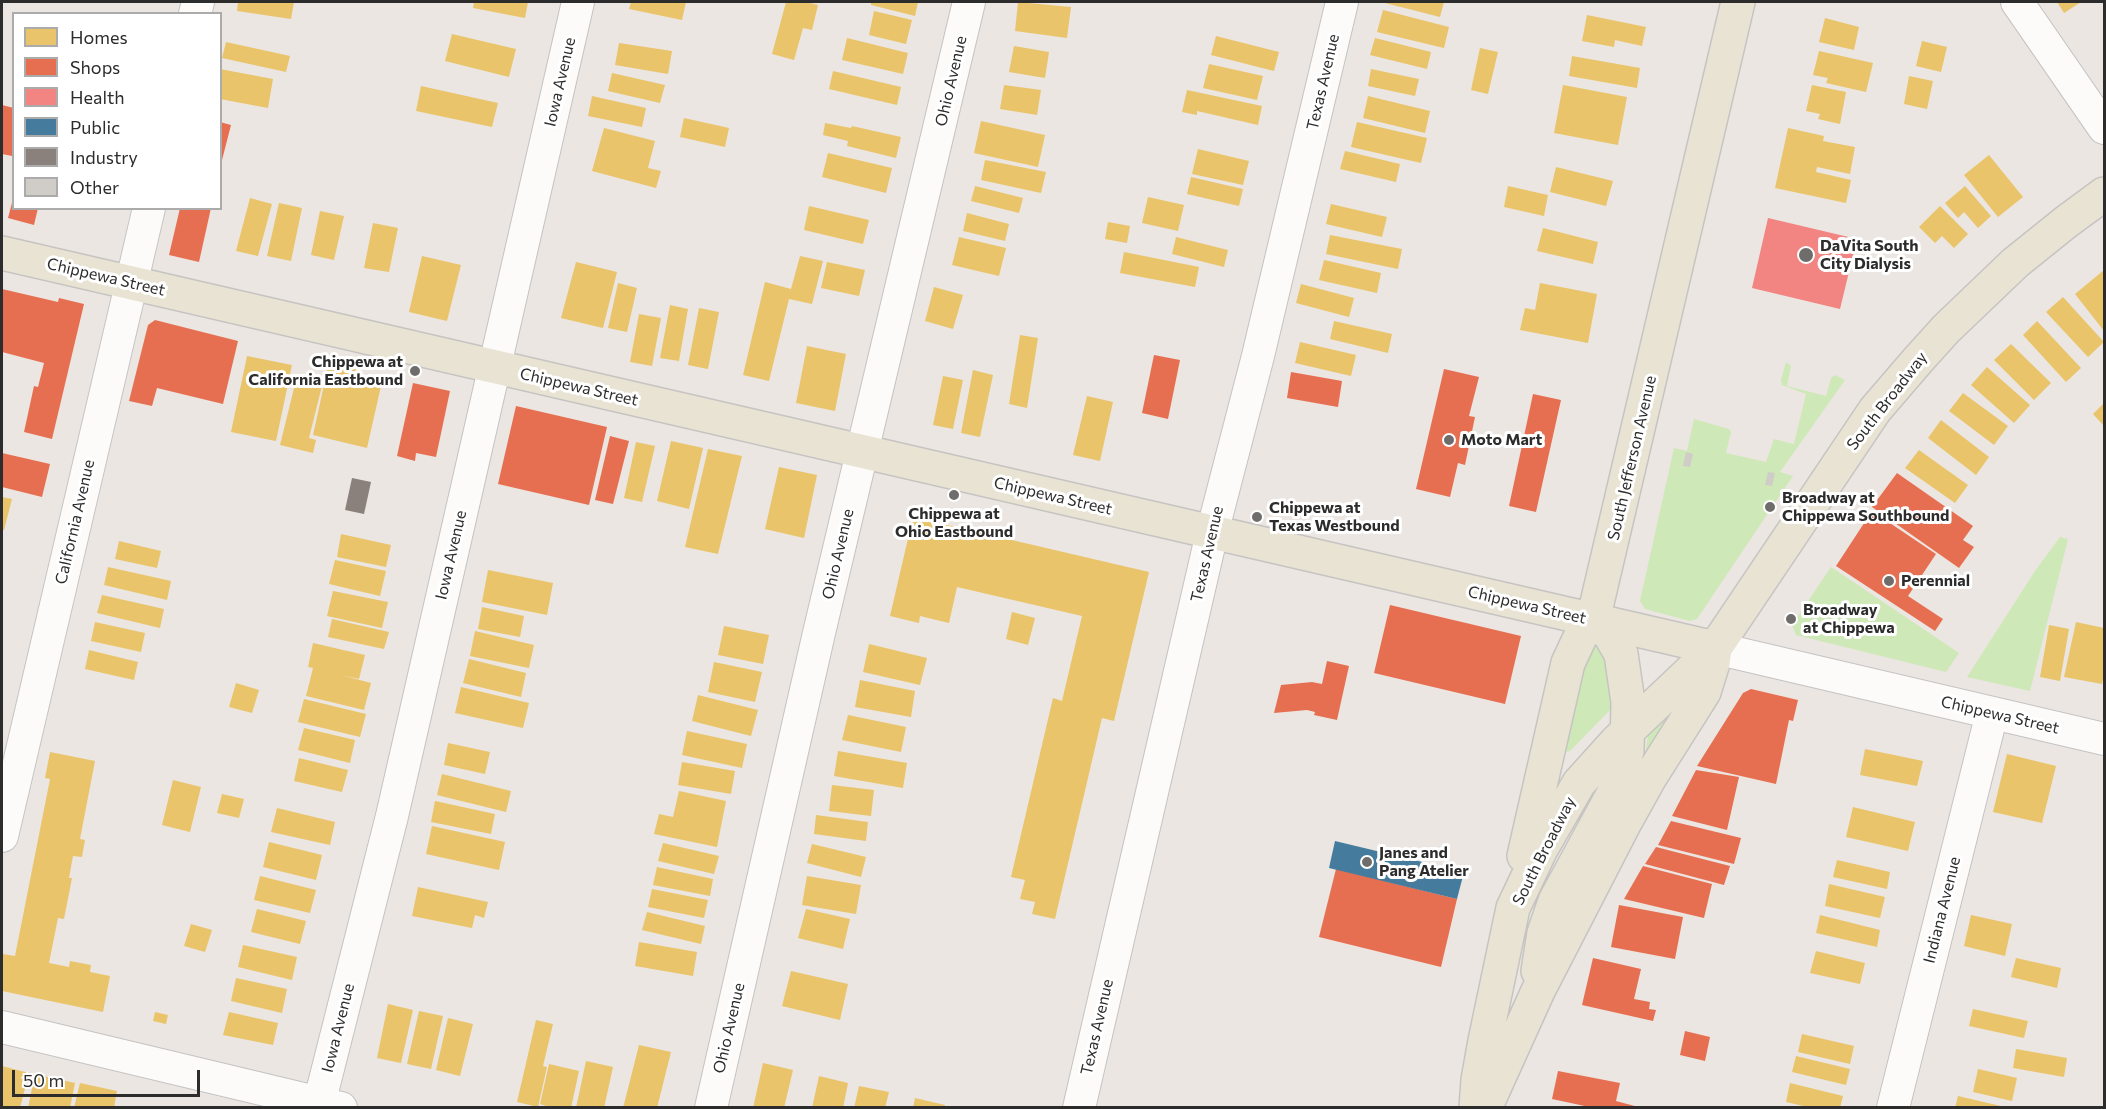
<!DOCTYPE html>
<style>
body{margin:0}
#map{position:relative;width:2106px;height:1109px;overflow:hidden;background:#ebe6e1;font-family:Commissioner,sans-serif}
canvas{display:block}
.frame{position:absolute;inset:0;border:3px solid #2c2c2c;pointer-events:none}
.legend{position:absolute;left:12px;top:12px;width:210px;height:198px;box-sizing:border-box;background:#fff;border:2px solid #ababab;margin:0;padding:8px 10px;list-style:none;font-size:18px;color:#2c2c2c}
.legend li{display:flex;align-items:center;gap:12px;height:30px}
.legend b{width:30px;border:2px solid #ababab}
.scale{position:absolute;left:12px;top:1070px;width:188px;height:27px;box-sizing:border-box;border:3px solid #2c2c2c;border-top:0;padding-left:8px;font-size:18px;line-height:21px;white-space:nowrap;color:#2c2c2c;-webkit-text-stroke:4px #fff;paint-order:stroke}
</style>
<div id="map">
<canvas width="2106" height="1109"></canvas>
<div class="frame"></div>
<ul class="legend">
<li><b style="height:16px;background:#e9c46a"></b>Homes</li>
<li><b style="height:16px;background:#e76f51"></b>Shops</li>
<li><b style="height:16px;background:#f28482"></b>Health</li>
<li><b style="height:16px;background:#457b9d"></b>Public</li>
<li><b style="height:16px;background:#8a817c"></b>Industry</li>
<li><b style="height:16px;background:#d0ccc8"></b>Other</li>
</ul>
<div class="scale">50 m</div>
</div>
<script>
const context = document.querySelector('canvas').getContext('2d');
context.lineJoin = 'round';
function fill(path, color) { context.fillStyle = color; context.fill(path, 'evenodd'); }
const toPath = rows => new Path2D(rows.map(r => 'M' + r).join(''));
function strokePath(path, color, width, dash) { context.strokeStyle = color; context.lineWidth = width; context.lineCap = dash ? 'butt' : 'round'; context.setLineDash(dash || []); context.stroke(path); }
function drawText(font, color, halo, rows, align = 'center') {
  context.font = font + ' Commissioner,sans-serif'; context.lineWidth = 6; context.setLineDash([]); context.textBaseline = 'middle'; context.strokeStyle = halo; context.fillStyle = color; for (const [text, x, y, turn = 0] of rows) {
    context.save(); context.translate(x, y); context.rotate((+turn || 0) * Math.PI / 180); context.textAlign = isNaN(turn) ? turn : align; if (halo) context.strokeText(text, 0, 0); context.fillText(text, 0, 0); context.restore();
  }
}
fill(toPath([
 [1786,362,1791,366,1787,386,1826,396,1831,378,1835,375,1845,380,1780,472,1793,476,1697,619,1690,621,1645,609,1640,601,1674,448,1687,451,1694,419,1729,429,1731,432,1726,453,1766,462,1774,439,1794,444,1806,394,1782,385,1781,380],
 [2060,537,2068,539,2030,691,1967,677,2035,571],
 [1831,567,1959,653,1946,672,1796,635,1792,625],
 [1594,646,1603,648,1614,700,1611,709,1570,751,1566,752,1564,748,1585,649],
 [1689,685,1645,757,1649,727]
]), '#cee8b7');
fill(toPath([
 [238,2,294,2,291,19,237,11],
 [474,2,528,2,525,18,473,8],
 [631,2,686,2,682,20,629,9],
 [786,2,806,2,818,5,812,30,803,28,794,60,772,54],
 [871,2,918,2,915,16,871,5],
 [1018,2,1071,7,1067,38,1015,31],
 [1381,2,1444,2,1440,17],
 [2057,2,2081,2,2064,13],
 [1383,10,1449,27,1444,48,1377,32],
 [874,11,912,20,906,44,869,35],
 [1587,15,1646,27,1642,46,1615,40,1614,47,1582,41],
 [1825,18,1859,27,1854,50,1819,42],
 [452,34,516,49,509,77,445,61],
 [1216,36,1279,52,1274,71,1211,55],
 [847,38,908,53,903,74,842,60],
 [1375,38,1431,52,1427,69,1370,55],
 [1922,41,1947,47,1941,72,1916,66],
 [226,42,290,56,286,72,222,58],
 [619,43,672,51,668,74,615,65],
 [1014,46,1049,52,1045,78,1009,72],
 [1480,48,1498,52,1488,94,1471,90],
 [1819,51,1873,63,1866,92,1826,83,1828,78,1813,75],
 [1572,56,1640,68,1637,88,1569,76],
 [1209,64,1263,76,1257,100,1203,88],
 [220,69,273,79,268,108,220,99],
 [1371,69,1419,79,1415,96,1368,86],
 [833,71,901,87,897,105,829,89],
 [612,73,665,85,660,103,608,91],
 [1909,76,1933,81,1927,109,1904,104],
 [1004,85,1041,90,1037,115,1000,109],
 [1563,85,1627,97,1618,145,1554,133],
 [1812,85,1846,92,1840,124,1818,119,1820,114,1806,111],
 [421,86,498,103,492,127,416,111],
 [1187,90,1262,106,1258,125,1197,111,1197,115,1182,112],
 [592,96,646,108,642,127,588,116],
 [1368,96,1430,111,1425,133,1363,118],
 [684,118,729,128,725,147,680,137],
 [981,121,1045,135,1038,167,974,153],
 [1357,122,1427,138,1421,163,1351,147],
 [825,123,851,128,852,126,901,137,896,158,847,146,848,141,823,135],
 [604,128,655,141,648,168,661,171,656,188,592,171],
 [1788,128,1824,136,1823,141,1855,147,1850,174,1817,167,1816,172,1851,180,1846,203,1775,188],
 [1198,149,1249,161,1243,185,1192,174],
 [1345,151,1400,164,1396,182,1340,169],
 [828,153,892,168,886,193,822,177],
 [1989,155,2023,197,1998,217,1964,175],
 [985,160,1046,172,1041,193,981,180],
 [1556,167,1613,181,1606,206,1550,192],
 [1191,177,1243,189,1239,206,1187,194],
 [975,186,1023,198,1019,213,971,201],
 [1508,186,1548,195,1544,216,1504,207],
 [1965,186,1991,216,1978,228,1964,212,1958,218,1945,203],
 [1148,197,1184,205,1178,231,1142,223],
 [250,198,272,204,258,256,236,251],
 [279,203,302,208,291,261,267,256],
 [1331,204,1387,217,1382,237,1326,224],
 [809,206,869,220,863,244,804,230],
 [1940,206,1968,234,1954,248,1942,236,1935,243,1919,227],
 [320,211,344,216,334,260,311,255],
 [967,213,1009,224,1005,241,963,231],
 [1108,222,1130,226,1127,243,1105,239],
 [373,223,398,228,389,272,364,268],
 [1543,228,1598,242,1593,264,1537,251],
 [1330,235,1402,249,1398,269,1326,254],
 [959,237,1006,248,999,276,952,265],
 [1176,237,1228,250,1224,267,1172,254],
 [1124,252,1199,267,1195,287,1120,273],
 [422,256,461,265,447,321,409,312],
 [800,256,823,261,812,304,789,299,769,381,743,375,765,282,791,289],
 [1324,260,1381,273,1377,293,1319,280],
 [576,262,617,272,603,328,561,318],
 [827,262,865,270,859,296,821,288],
 [2104,270,2104,331,2075,294],
 [618,283,637,288,627,332,608,328],
 [1540,283,1597,294,1588,343,1520,330,1525,308,1535,310],
 [1301,284,1354,298,1349,317,1296,303],
 [934,287,963,295,953,329,925,321],
 [2063,297,2104,342,2088,357,2046,312],
 [670,305,688,309,679,361,660,358],
 [699,308,719,312,708,369,688,365],
 [639,314,661,318,652,366,630,362],
 [1334,321,1392,334,1388,353,1330,339],
 [2037,321,2081,368,2066,382,2023,335],
 [1020,335,1038,338,1027,408,1009,404],
 [1300,342,1356,355,1351,376,1295,363],
 [2011,344,2051,383,2034,400,1994,360],
 [807,346,846,354,835,411,796,403],
 [247,356,292,365,276,441,231,432],
 [329,362,356,368,354,380,381,386,367,448,313,435],
 [1987,367,2030,405,2014,423,1971,385],
 [973,370,993,375,980,437,961,433],
 [297,376,323,382,309,438,316,440,313,453,280,445],
 [943,376,963,380,953,429,933,425],
 [1963,393,2008,426,1994,445,1949,411],
 [1087,396,1113,402,1100,461,1073,455],
 [2104,403,2104,426,2093,414],
 [1941,420,1989,457,1976,475,1928,438],
 [671,441,703,448,689,509,657,501],
 [636,442,655,446,642,502,624,498],
 [708,449,742,456,718,554,685,547],
 [1919,450,1968,485,1955,503,1905,468],
 [779,467,817,475,804,538,765,529],
 [2,497,12,499,4,530,2,530],
 [913,517,1149,572,1114,721,1102,718,1055,919,1032,914,1035,902,1020,899,1025,880,1011,877,1053,698,1062,701,1082,616,957,587,949,623,920,616,919,623,890,616],
 [341,534,391,545,386,567,337,557],
 [119,541,161,551,157,568,115,559],
 [335,560,386,571,380,596,329,584],
 [108,567,171,581,167,600,104,585],
 [488,570,553,583,547,615,482,602],
 [333,591,388,602,382,628,327,616],
 [102,595,164,609,160,628,97,613],
 [482,607,524,616,520,637,478,629],
 [1012,612,1035,618,1028,645,1006,639],
 [332,619,389,632,384,649,328,637],
 [95,622,145,633,141,652,91,641],
 [2076,622,2104,628,2104,675,2102,684,2064,677],
 [2049,625,2069,629,2060,681,2040,677],
 [724,626,769,635,763,664,718,655],
 [475,631,534,645,529,668,470,656],
 [313,643,365,655,359,679,341,675,371,683,364,710,306,696,313,668,308,667],
 [869,644,927,658,920,685,863,672],
 [89,650,138,662,134,680,85,669],
 [469,659,526,673,521,697,463,683],
 [714,662,762,672,755,702,708,692],
 [860,680,915,691,911,717,855,707],
 [236,683,259,690,252,713,229,707],
 [461,687,529,703,523,728,455,713],
 [698,695,758,710,751,736,692,721],
 [304,699,366,714,360,737,298,722],
 [848,715,906,727,901,752,842,740],
 [304,728,355,740,350,763,298,750],
 [687,731,747,744,742,768,682,755],
 [448,743,490,752,485,774,444,765],
 [1865,749,1923,761,1917,786,1860,775],
 [838,751,907,763,903,788,834,776],
 [50,752,95,761,80,839,85,840,82,857,73,856,69,878,72,878,64,919,58,918,49,963,69,967,70,961,91,965,90,972,110,976,103,1012,2,991,3,954,15,956,50,779,45,778],
 [2007,754,2056,766,2042,823,1993,812],
 [299,758,348,770,342,792,294,781],
 [682,762,735,771,731,794,678,785],
 [442,774,511,791,506,812,437,795],
 [173,780,201,787,190,832,162,825],
 [832,785,874,790,871,816,829,811],
 [679,791,726,801,717,847,654,834,659,814,673,817],
 [222,794,244,799,239,818,217,813],
 [435,801,495,814,491,834,431,822],
 [1853,807,1915,822,1908,851,1846,837],
 [277,808,335,822,330,845,271,832],
 [816,815,868,822,866,841,814,834],
 [432,826,505,842,499,870,426,854],
 [269,842,322,855,316,880,263,867],
 [663,843,719,856,714,874,658,861],
 [812,844,866,857,861,877,807,863],
 [1837,860,1890,872,1887,889,1833,877],
 [657,867,713,879,710,896,653,885],
 [260,876,316,890,310,913,254,900],
 [807,876,861,885,856,914,802,905],
 [1829,884,1885,897,1880,918,1825,906],
 [418,887,488,902,484,918,475,915,472,928,412,916],
 [652,889,708,900,704,918,648,907],
 [257,909,306,921,300,944,251,932],
 [806,909,850,919,843,949,798,938],
 [647,912,705,926,701,944,642,930],
 [1820,915,1880,930,1877,947,1816,933],
 [1971,915,2012,924,2005,956,1964,946],
 [191,924,212,930,205,952,184,946],
 [639,942,697,952,693,976,635,966],
 [243,945,297,957,292,980,238,967],
 [1816,951,1865,963,1860,984,1810,973],
 [2016,958,2061,968,2057,988,2011,977],
 [791,971,848,984,840,1020,782,1006],
 [236,978,287,989,282,1013,231,1001],
 [388,1004,413,1010,401,1063,377,1058],
 [1973,1009,2028,1021,2024,1038,1969,1026],
 [419,1011,443,1016,431,1069,407,1064],
 [155,1012,168,1015,166,1024,153,1021],
 [229,1012,278,1023,273,1045,223,1035],
 [448,1018,473,1024,460,1076,436,1070],
 [536,1020,553,1024,543,1066,547,1067,538,1107,517,1102],
 [1802,1034,1854,1046,1850,1064,1798,1052],
 [639,1045,671,1052,657,1108,623,1108],
 [2016,1049,2067,1058,2064,1077,2013,1068],
 [1796,1056,1850,1069,1846,1085,1792,1072],
 [586,1061,613,1067,604,1108,576,1108],
 [763,1063,793,1070,784,1108,753,1108],
 [549,1064,579,1071,571,1108,553,1108,540,1104],
 [2,1066,29,1073,20,1108,2,1108],
 [1978,1069,2017,1078,2012,1101,1973,1092],
 [35,1074,75,1083,70,1108,28,1108],
 [819,1076,848,1083,843,1108,812,1108],
 [80,1083,117,1091,114,1108,74,1108],
 [1790,1083,1843,1096,1840,1108,1812,1108,1786,1102],
 [859,1086,889,1092,885,1108,854,1108],
 [1958,1096,2005,1107,2005,1108,1955,1108],
 [915,1098,945,1105,944,1108,913,1108]
]), '#e9c46a');
fill(toPath([
 [2,105,14,108,12,156,2,154],
 [220,122,231,125,221,164,220,164],
 [13,199,14,208,38,208,34,225,8,218],
 [180,208,211,208,199,262,169,255],
 [2,289,58,302,59,298,84,304,52,439,24,432,34,386,38,387,44,363,2,352],
 [155,320,238,341,223,404,157,388,152,406,129,401,148,325],
 [1154,355,1180,360,1168,419,1142,413],
 [1444,369,1479,377,1469,416,1475,417,1465,465,1458,463,1450,497,1416,489],
 [1291,372,1342,381,1338,407,1287,398],
 [413,383,450,391,436,457,416,453,415,461,397,456],
 [1533,394,1561,400,1536,512,1509,506],
 [516,406,607,427,589,505,498,484],
 [610,436,629,441,613,504,595,500],
 [2,453,50,464,42,497,2,487],
 [1897,473,1973,526,1963,540,1974,547,1959,568,1872,507],
 [1872,511,1936,554,1908,596,1943,619,1935,631,1836,566],
 [1390,605,1521,636,1505,704,1374,673],
 [1327,661,1349,666,1337,720,1314,715,1315,712,1307,710,1274,713,1281,685,1312,682,1322,684],
 [1751,689,1798,700,1793,721,1789,720,1776,784,1697,766,1743,693],
 [1696,770,1739,777,1727,830,1672,816],
 [1671,821,1741,838,1734,864,1658,845],
 [1656,847,1730,866,1724,885,1645,864],
 [1643,866,1712,884,1704,918,1624,899],
 [1336,869,1457,899,1441,967,1319,937],
 [1619,905,1683,917,1675,959,1611,947],
 [1593,958,1641,969,1634,999,1650,1002,1649,1009,1656,1010,1653,1021,1582,1005],
 [1685,1031,1710,1037,1705,1061,1680,1055],
 [1558,1071,1620,1083,1616,1101,1642,1108,1594,1108,1552,1099]
]), '#e76f51');
fill(toPath([
 [1768,218,1857,239,1840,309,1752,288]
]), '#f28482');
fill(toPath([
 [1335,841,1464,872,1457,899,1329,868]
]), '#457b9d');
fill(toPath([
 [352,478,371,482,364,514,345,510]
]), '#8a817c');
fill(toPath([
 [1686,452,1693,454,1690,467,1683,466],
 [1768,472,1775,473,1772,486,1765,485]
]), '#d0ccc8');
const minor = toPath([
 [2017,2,2104,128],
 [195,14,198,2],
 [1715,648,2104,739],
 [2,836,149,208],
 [2,1027,341,1108],
 [318,1108,392,816,578,2],
 [711,1108,819,633,969,2],
 [1079,1108,1212,533,1258,356,1342,2],
 [1893,1108,1992,713]
]);
const major = toPath([
 [2,253,1715,648],
 [1524,856,1568,663,1583,631,1593,620,1738,2],
 [1538,971,1544,933,1555,901,1617,787,1627,751,1628,702,1621,654,1610,635,1593,620],
 [1486,1106,1538,991,1624,824,1649,779,1704,692,1713,663,1715,648],
 [1476,1108,1478,1080,1485,1041,1513,908,1541,849,1579,783,1616,742,1715,648,1875,410,1918,360,1946,329,2015,263,2066,222,2104,194]
]);
strokePath(minor, '#c4c3c3', 34);
strokePath(major, '#c6c4c2', 36);
strokePath(minor, '#fcfbfa', 32);
strokePath(major, '#e8e3d3', 33);
for (const [x, y, r, color] of [
 [1806,255,8,"#6f6d6b"],
 [415,371,6,"#6f6d6b"],
 [1449,440,6,"#6f6d6b"],
 [954,495,6,"#6f6d6b"],
 [1770,507,6,"#6f6d6b"],
 [1257,517,6,"#6f6d6b"],
 [1889,581,6,"#6f6d6b"],
 [1791,619,6,"#6f6d6b"],
 [1367,862,6,"#6f6d6b"]
]) { const dot = new Path2D(); dot.arc(x, y, r, 0, 2 * Math.PI); context.fillStyle = color; context.fill(dot); strokePath(dot, '#fff', 2); }
drawText('16px', '#2c2c2c', '#fff', [
 ["Ohio Avenue",951,81,-77],
 ["Iowa Avenue",560,82,-77],
 ["Texas Avenue",1323,82,-77],
 ["Chippewa Street",106,277,13],
 ["Chippewa Street",579,387,13],
 ["South Broadway",1887,401,-52],
 ["South Jefferson Avenue",1632,458,-77],
 ["Chippewa Street",1053,496,13],
 ["California Avenue",75,522,-77],
 ["Ohio Avenue",838,554,-77],
 ["Texas Avenue",1207,554,-77],
 ["Iowa Avenue",451,555,-77],
 ["Chippewa Street",1527,605,13],
 ["Chippewa Street",2000,715,13],
 ["South Broadway",1544,851,-63],
 ["Indiana Avenue",1942,910,-76],
 ["Texas Avenue",1097,1027,-77],
 ["Iowa Avenue",338,1028,-76],
 ["Ohio Avenue",729,1028,-77]
]);
drawText('bold 16px', '#2c2c2c', '#fff', [
 ["DaVita South",1820,246],
 ["City Dialysis",1820,264],
 ["Chippewa at",403,362,"right"],
 ["California Eastbound",403,380,"right"],
 ["Moto Mart",1461,440],
 ["Broadway at",1782,498],
 ["Chippewa Southbound",1782,516],
 ["Chippewa at",1269,508],
 ["Texas Westbound",1269,526],
 ["Chippewa at",954,514,"center"],
 ["Ohio Eastbound",954,532,"center"],
 ["Perennial",1901,581],
 ["Broadway",1803,610],
 ["at Chippewa",1803,628],
 ["Janes and",1379,853],
 ["Pang Atelier",1379,871]
], 'left');
</script>
